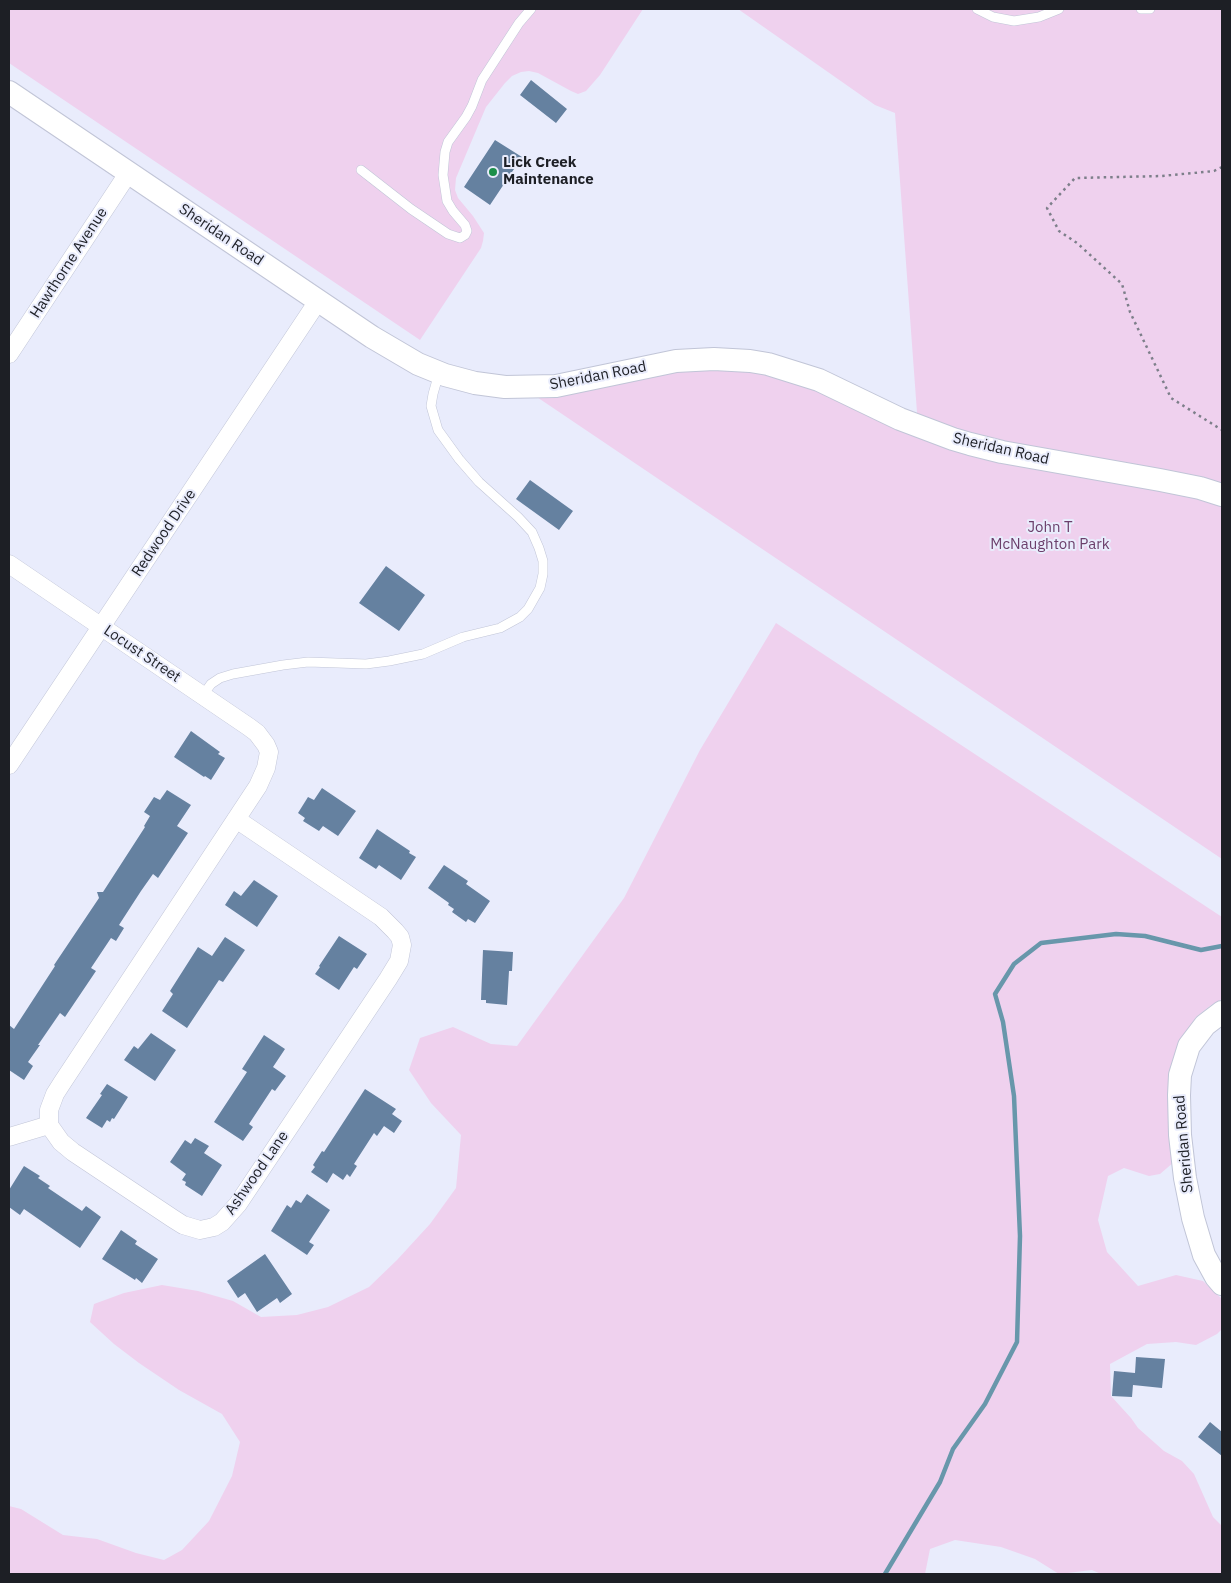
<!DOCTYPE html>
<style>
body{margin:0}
#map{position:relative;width:1231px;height:1583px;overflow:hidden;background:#e9ecfc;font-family:"IBM Plex Sans",sans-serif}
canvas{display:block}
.frame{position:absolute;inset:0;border:10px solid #1d1f25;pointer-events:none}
</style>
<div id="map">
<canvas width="1231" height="1583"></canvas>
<div class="frame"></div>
</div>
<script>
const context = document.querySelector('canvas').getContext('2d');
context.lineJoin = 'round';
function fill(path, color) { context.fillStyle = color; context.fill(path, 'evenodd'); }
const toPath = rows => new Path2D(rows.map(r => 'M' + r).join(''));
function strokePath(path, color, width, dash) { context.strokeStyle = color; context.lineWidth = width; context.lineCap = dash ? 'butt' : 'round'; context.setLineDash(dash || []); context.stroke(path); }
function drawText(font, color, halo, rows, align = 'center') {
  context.font = font + ' "IBM Plex Sans",sans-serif'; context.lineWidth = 4; context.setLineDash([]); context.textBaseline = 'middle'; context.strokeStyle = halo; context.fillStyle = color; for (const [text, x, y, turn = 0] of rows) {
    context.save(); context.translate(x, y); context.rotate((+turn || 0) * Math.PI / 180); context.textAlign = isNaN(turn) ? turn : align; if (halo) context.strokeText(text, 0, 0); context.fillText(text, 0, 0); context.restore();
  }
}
fill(toPath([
 [9,9,643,9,600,75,586,91,578,94,571,91,538,73,529,71,521,72,512,76,505,83,486,107,456,178,455,190,458,198,473,216,484,233,483,241,481,248,420,340,9,63],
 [738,9,1222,9,1222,859,522,387,730,359,918,426,895,113,875,105],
 [776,623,1222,917,1222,999,1210,1006,1196,1017,1183,1037,1174,1056,1171,1074,1174,1162,1160,1174,1149,1176,1124,1168,1108,1176,1098,1220,1107,1252,1138,1286,1176,1275,1203,1281,1222,1299,1222,1329,1217,1334,1196,1345,1176,1342,1147,1344,1110,1364,1111,1396,1131,1418,1138,1428,1164,1451,1182,1461,1194,1474,1213,1517,1222,1526,1222,1574,1101,1574,1092,1570,1059,1574,1035,1559,1001,1547,955,1540,930,1549,925,1574,9,1574,9,1506,21,1509,63,1535,97,1539,136,1553,164,1560,182,1550,209,1521,232,1476,240,1442,222,1414,179,1390,139,1363,114,1344,90,1322,94,1304,124,1293,162,1285,198,1291,233,1301,261,1317,297,1315,328,1307,369,1287,397,1260,430,1224,456,1188,461,1135,431,1103,409,1070,420,1038,453,1027,491,1044,517,1046,624,898,700,750]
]), '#efd1ee');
strokePath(toPath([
 [885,1574,940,1482,953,1449,985,1404,1017,1342,1020,1236,1014,1096,1003,1022,995,994,1014,964,1041,943,1116,934,1145,936,1201,950,1222,946]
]), '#6897ab', 4.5);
fill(toPath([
 [531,80,567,109,556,123,520,95],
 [495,140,522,157,490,205,464,187],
 [530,480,573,511,559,530,516,499],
 [386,566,425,595,399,631,359,603],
 [191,731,220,752,218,754,225,758,211,780,205,776,204,777,174,757],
 [322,788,356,811,338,836,323,826,319,831,303,821,305,818,298,813,308,797,314,800],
 [167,790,191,805,177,826,188,833,158,878,153,874,141,891,119,925,124,928,116,941,111,938,91,968,96,971,65,1017,60,1013,38,1045,40,1045,28,1062,33,1066,24,1080,9,1070,9,1025,14,1029,55,966,54,965,99,898,97,892,103,892,145,827,144,826,150,816,144,812,154,797,160,800],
 [377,829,410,851,409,853,416,857,401,880,379,865,376,869,359,858],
 [444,865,468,881,466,884,490,901,475,923,468,919,466,922,452,912,454,909,448,905,449,903,428,888],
 [254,880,278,896,257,927,225,905,234,891,241,896],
 [339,936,367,954,357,969,354,967,339,990,315,974,320,967,319,966],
 [225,937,245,950,223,982,219,980,187,1028,162,1011,173,994,170,991,198,947,212,956],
 [483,950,513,952,512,971,509,971,507,1005,486,1003,486,1000,481,1000],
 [151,1033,176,1050,155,1081,124,1060,134,1046,138,1049],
 [264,1035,285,1049,273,1067,286,1076,275,1091,272,1089,249,1124,253,1127,243,1141,214,1122,247,1072,242,1069],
 [107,1084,128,1097,114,1119,112,1118,110,1122,107,1120,102,1128,86,1118,102,1095,100,1094],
 [365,1089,396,1109,392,1114,402,1121,394,1133,384,1126,377,1136,374,1133,354,1164,357,1166,350,1177,347,1174,343,1180,333,1173,327,1183,311,1172,315,1167,313,1165,322,1151,324,1152],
 [195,1138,209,1146,204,1153,222,1165,202,1196,185,1185,186,1182,182,1180,186,1174,170,1162,185,1140,191,1144],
 [24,1166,40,1176,38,1178,50,1186,48,1188,82,1211,86,1206,101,1217,80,1248,24,1209,20,1215,9,1207,9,1190],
 [307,1194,330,1210,309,1242,314,1245,307,1255,271,1231,287,1205,291,1208,296,1200,301,1203],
 [121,1230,137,1241,135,1244,158,1259,142,1283,136,1278,135,1280,102,1259],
 [265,1254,292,1294,280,1303,277,1298,257,1312,245,1293,238,1298,227,1281],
 [1136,1357,1165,1359,1162,1388,1133,1385,1132,1397,1112,1396,1114,1371,1135,1373],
 [1210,1422,1222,1432,1222,1456,1198,1437]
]), '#6581a0');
const service = toPath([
 [977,9,993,17,1014,21,1039,17,1059,9],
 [1141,9,1150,9],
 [361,170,411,209,448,234,460,238,465,235,467,231,465,225,453,211,447,201,443,175,445,152,448,142,466,117,472,106,482,80,519,23,531,9],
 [203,695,211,684,220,678,233,674,283,665,308,662,366,664,389,661,423,654,463,637,500,628,520,617,528,609,540,588,543,574,543,561,539,548,532,532,518,517,479,482,459,459,438,430,431,406,433,394,439,373]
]);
const minor = toPath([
 [9,354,129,172],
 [9,564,249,727,257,733,266,745,269,752,266,768,258,786,62,1083,55,1094,49,1110,49,1125,61,1142,73,1152,172,1218,183,1225,200,1230,214,1227,222,1222,238,1204,388,979,399,961,402,945,400,937,395,931,381,917,236,819],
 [9,765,318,301],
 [9,1137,49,1125]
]);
const tertiary = toPath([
 [9,92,372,337,418,364,445,375,475,383,505,387,556,386,676,361,714,359,750,361,768,364,819,380,900,419,953,439,970,444,1002,452,1160,480,1200,488,1222,495],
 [1222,1012,1205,1025,1189,1046,1180,1075,1179,1095,1180,1135,1185,1178,1193,1218,1204,1255,1216,1277,1222,1284]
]);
strokePath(service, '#c1c5d7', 10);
strokePath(minor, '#c1c5d7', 19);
strokePath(tertiary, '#c1c5d7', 24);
strokePath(toPath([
 [1222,167,1214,171,1162,176,1075,178,1047,208,1059,231,1077,243,1122,284,1130,312,1171,398,1222,430]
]), '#7d7f8a', 2.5, [2.5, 4]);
strokePath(service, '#fff', 9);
strokePath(minor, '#fff', 18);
strokePath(tertiary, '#fff', 22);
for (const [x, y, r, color] of [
 [493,172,5,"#1c8f4a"]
]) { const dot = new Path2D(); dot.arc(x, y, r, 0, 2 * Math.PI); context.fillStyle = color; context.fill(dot); strokePath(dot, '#e9ecfc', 2); }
drawText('bold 15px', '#1d1f25', '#e9ecfc', [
 ["Lick Creek",503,163],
 ["Maintenance",503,180]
], 'left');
drawText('15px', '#1d1f25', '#e9ecfc', [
 ["Sheridan Road",221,235,34],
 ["Hawthorne Avenue",69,263,-57],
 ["Sheridan Road",598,376,-11],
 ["Sheridan Road",1001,449,13],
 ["Redwood Drive",164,533,-56],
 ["Locust Street",142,654,34],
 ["Sheridan Road",1184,1144,-95],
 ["Ashwood Lane",257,1173,-55]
]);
drawText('15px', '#6b3f6b', '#e9ecfc', [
 ["John T",1050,528],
 ["McNaughton Park",1050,545]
]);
</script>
